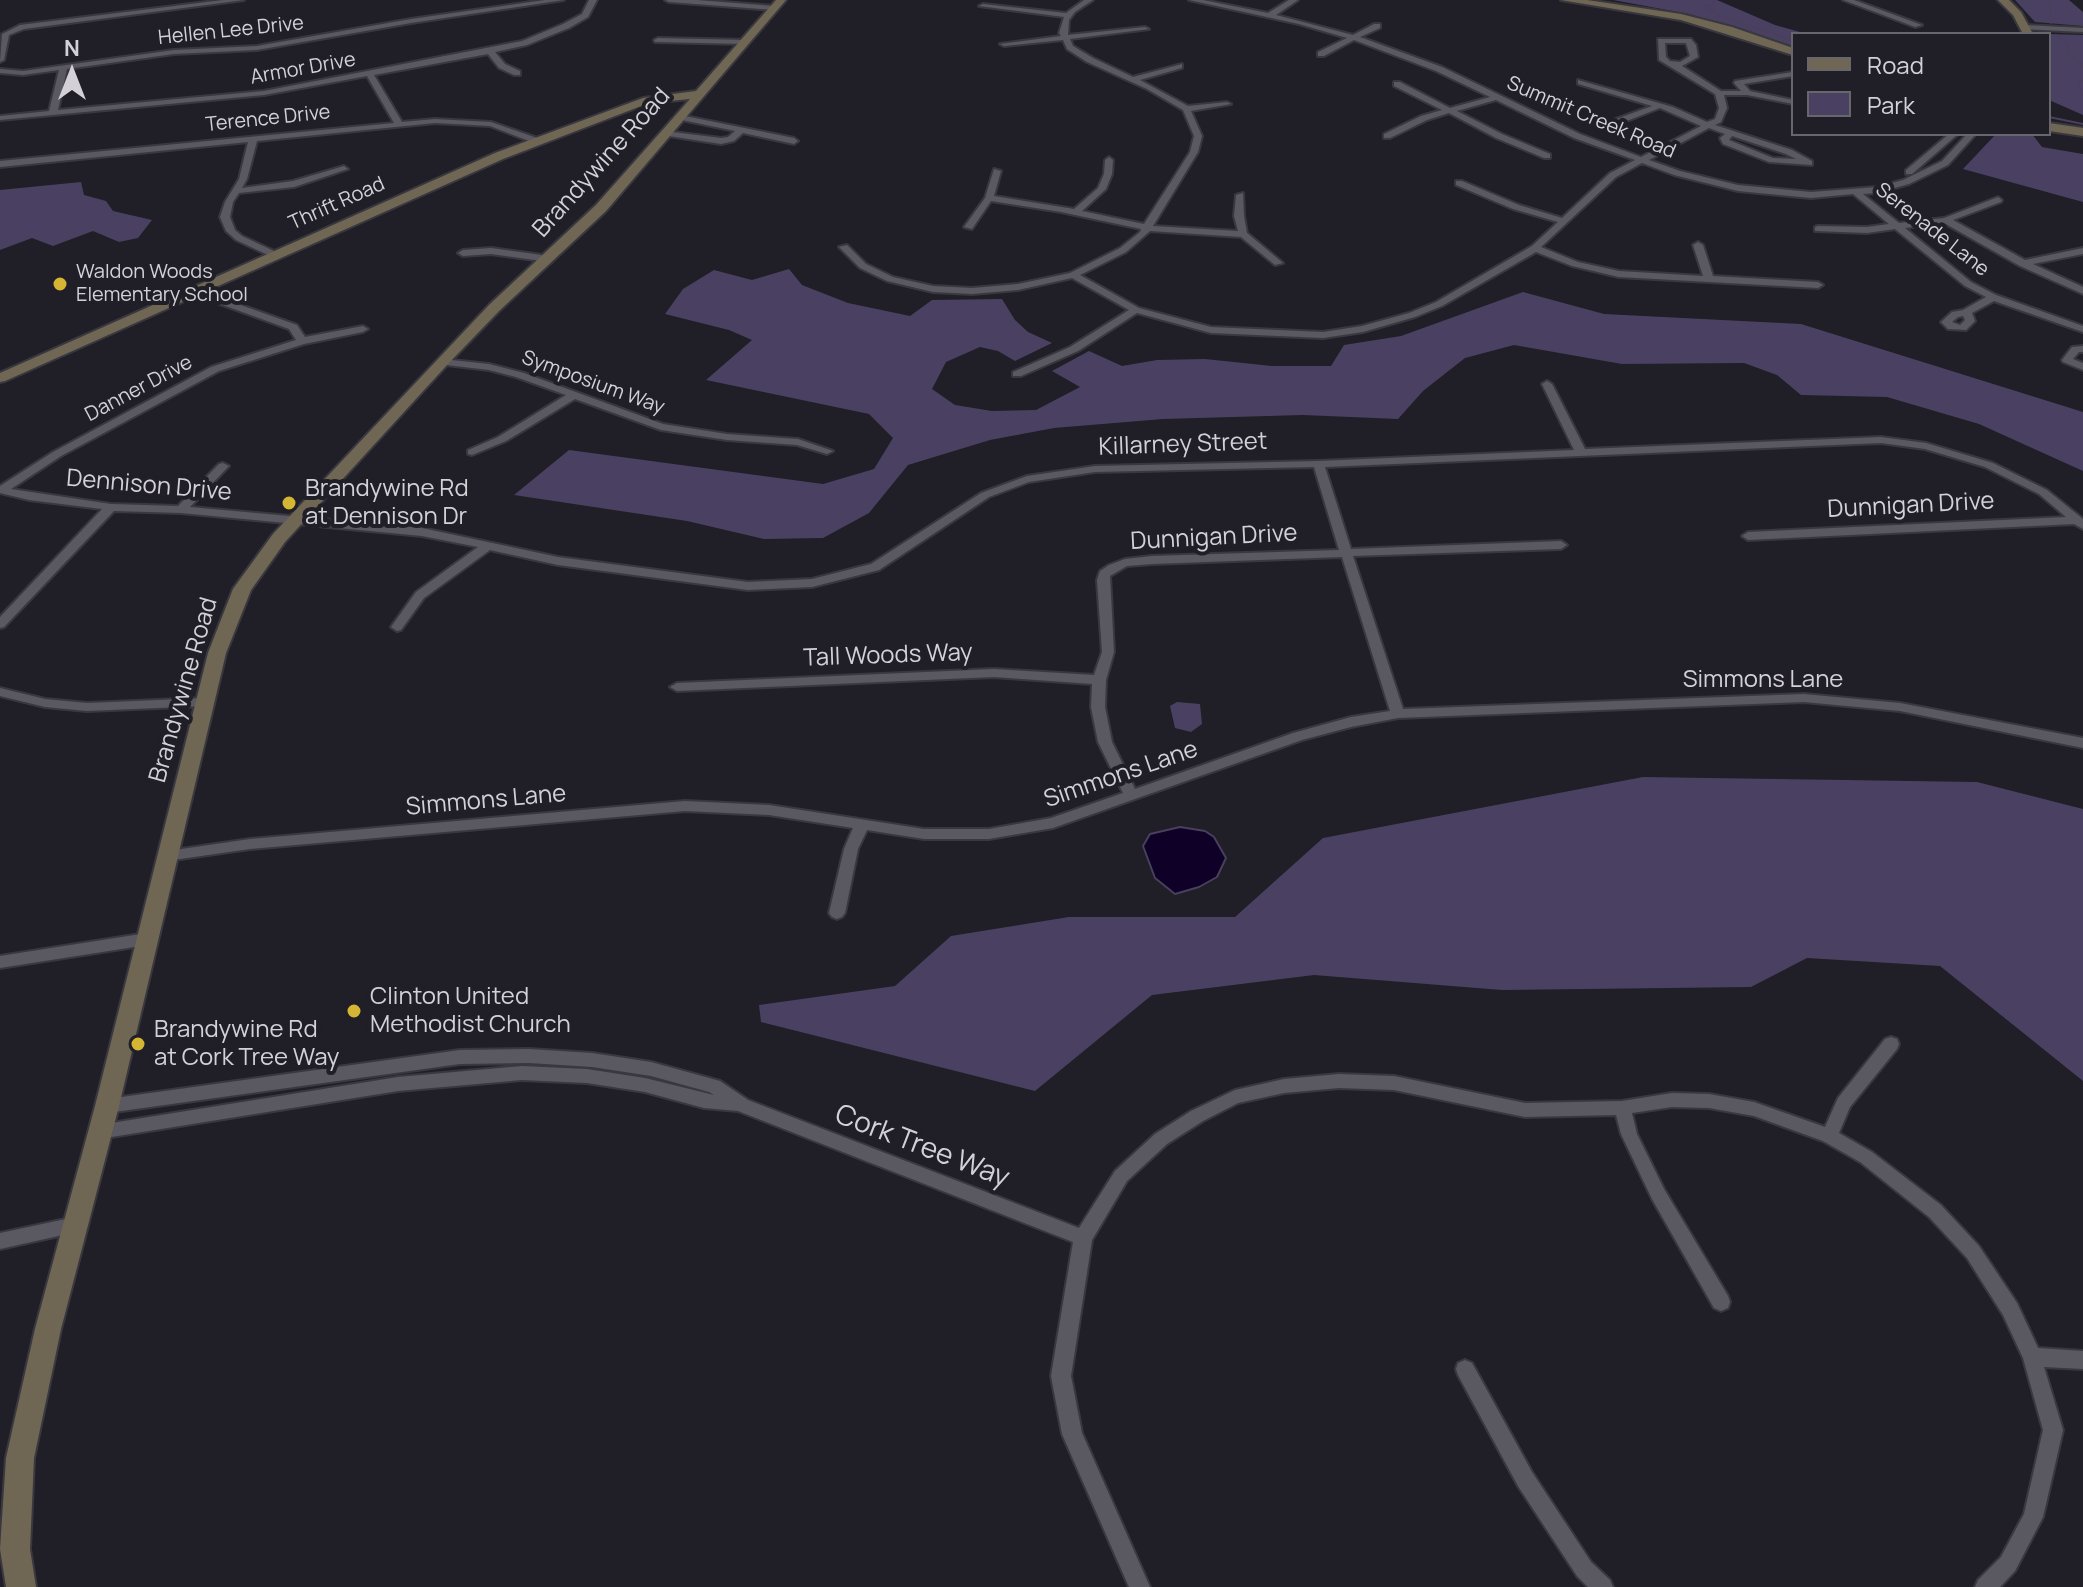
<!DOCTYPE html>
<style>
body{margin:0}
#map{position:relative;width:2083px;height:1587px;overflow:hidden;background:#201e26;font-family:Manrope,sans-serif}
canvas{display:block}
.legend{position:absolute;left:1791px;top:32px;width:260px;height:104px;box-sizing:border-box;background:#201e26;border:2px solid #68666d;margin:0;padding:10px 14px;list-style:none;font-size:24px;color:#d3d1d7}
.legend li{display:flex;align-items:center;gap:16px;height:40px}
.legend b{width:40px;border:2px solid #68666d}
.north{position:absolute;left:32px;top:32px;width:80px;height:80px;-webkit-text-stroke:6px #201e26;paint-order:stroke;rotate:0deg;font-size:22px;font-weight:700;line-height:32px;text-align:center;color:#d3d1d7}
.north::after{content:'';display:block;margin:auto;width:28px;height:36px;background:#d3d1d7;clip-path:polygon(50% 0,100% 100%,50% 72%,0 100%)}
</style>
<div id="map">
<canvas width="2083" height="1587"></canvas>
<ul class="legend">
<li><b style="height:10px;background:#6f6754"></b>Road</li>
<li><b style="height:22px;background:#4a4162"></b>Park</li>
</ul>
<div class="north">N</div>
</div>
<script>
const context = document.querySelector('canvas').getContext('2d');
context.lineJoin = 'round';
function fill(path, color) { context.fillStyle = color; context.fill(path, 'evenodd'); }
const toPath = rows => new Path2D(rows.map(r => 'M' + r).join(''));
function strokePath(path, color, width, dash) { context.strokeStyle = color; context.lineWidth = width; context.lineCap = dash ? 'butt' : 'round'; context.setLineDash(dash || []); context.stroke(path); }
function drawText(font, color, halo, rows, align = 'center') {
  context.font = font + ' Manrope,sans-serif'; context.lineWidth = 8; context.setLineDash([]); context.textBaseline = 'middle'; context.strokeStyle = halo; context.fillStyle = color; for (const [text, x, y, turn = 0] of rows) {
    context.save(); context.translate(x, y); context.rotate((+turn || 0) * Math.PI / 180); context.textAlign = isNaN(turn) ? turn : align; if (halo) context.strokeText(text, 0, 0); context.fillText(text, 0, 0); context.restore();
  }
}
fill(toPath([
 [1613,0,1717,0,1775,25,1807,34,1793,34,1793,46,1689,14],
 [2015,0,2069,0,2083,12,2083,26,2035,22],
 [2049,34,2083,35,2083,115,2049,100],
 [1996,134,2032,134,2042,147,2083,154,2083,202,1963,169],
 [81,182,84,195,106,201,113,211,152,220,138,238,119,242,93,231,53,246,32,238,0,250,0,190],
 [789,269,802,285,848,303,910,316,932,300,1002,299,1015,320,1028,332,1052,343,1015,361,998,351,980,347,946,362,932,389,955,405,992,411,1036,410,1080,387,1052,371,1089,351,1122,366,1157,360,1205,359,1272,366,1331,366,1344,345,1401,336,1523,292,1604,314,1801,324,2083,412,2083,471,1979,424,1887,397,1801,395,1777,375,1744,363,1622,364,1514,345,1465,358,1423,391,1398,419,1303,415,1163,419,1054,428,990,440,908,465,869,513,823,538,764,539,687,521,514,495,569,450,823,484,874,469,893,438,869,414,706,380,752,340,729,330,665,314,683,289,714,270,752,280],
 [1177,702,1200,704,1202,724,1191,732,1175,728,1170,706],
 [1643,777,1977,782,2083,809,2083,1081,1940,966,1807,958,1751,987,1502,990,1314,975,1152,995,1035,1091,761,1022,759,1005,895,986,951,936,1069,917,1235,917,1323,838]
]), '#4a4162');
const water = toPath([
 [1180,827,1205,831,1214,837,1226,858,1217,877,1199,887,1175,894,1155,878,1143,846,1150,834,1180,827]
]);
fill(water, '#0f0027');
strokePath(water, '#4a3f5c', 2);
strokePath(toPath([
 [1712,0,1716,5,1705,5,1720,16,1793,40],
 [2050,0,2051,23],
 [2056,35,2067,43,2068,53,2082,64,2083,69],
 [2083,80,2078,85,2083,95],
 [2049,117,2083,124]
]), '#4a3f5c', 2);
const street = toPath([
 [223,0,244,0,24,29,9,35,4,60,0,62,2,34,20,25,223,0],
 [545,0,564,0,411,23,257,50,174,54,67,69,58,110,264,91,522,41,563,24,582,14,589,0,597,0,588,17,569,28,527,45,495,52,505,64,520,71,520,75,514,75,499,68,488,54,374,75,402,122,435,119,491,122,540,139,540,143,534,143,490,126,435,123,257,141,247,179,242,188,293,181,344,166,348,169,294,187,239,193,233,202,230,217,235,230,242,236,276,252,276,256,270,256,236,240,226,231,220,217,225,202,239,179,248,142,0,167,0,161,394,123,367,76,264,95,0,120,0,116,49,111,59,70,23,75,0,73,0,69,23,71,174,50,257,46,411,19,545,0],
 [665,0,697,0,774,6,778,8,774,10,669,2,665,0],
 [1084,0,1093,0,1075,12,1069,20,1068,35,1145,27,1149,29,1070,39,1073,46,1093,58,1133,77,1182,64,1182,68,1140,80,1188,106,1227,102,1231,104,1191,111,1202,136,1198,152,1153,226,1238,231,1234,216,1236,195,1243,193,1244,216,1247,233,1283,263,1275,265,1241,237,1150,231,1126,252,1080,275,1139,308,1211,327,1323,332,1362,326,1409,313,1436,302,1532,246,1558,222,1513,209,1456,185,1456,181,1462,181,1519,205,1562,218,1610,173,1635,160,1574,138,1496,100,1457,111,1502,134,1550,154,1550,158,1544,158,1496,138,1449,113,1427,120,1390,138,1384,138,1384,134,1421,116,1442,110,1394,86,1394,82,1400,82,1450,108,1490,97,1436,71,1354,40,1324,56,1318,56,1318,52,1347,38,1299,24,1189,0,1203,0,1268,13,1289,0,1298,0,1276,15,1353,35,1374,24,1380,24,1380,28,1360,37,1442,67,1580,134,1641,157,1701,126,1660,108,1614,126,1608,126,1608,122,1652,106,1578,84,1578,80,1673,107,1707,122,1715,119,1719,108,1715,94,1659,60,1658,39,1691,39,1696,45,1698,57,1682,66,1721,91,1741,91,1734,83,1735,81,1793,72,1793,76,1744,84,1750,91,1793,100,1793,104,1747,95,1724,95,1727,108,1721,122,1715,125,1792,150,1812,161,1812,165,1769,162,1723,144,1720,138,1725,134,1709,128,1649,160,1680,171,1738,185,1811,192,1877,187,1903,180,1942,161,1967,134,1976,134,1948,165,1909,184,1877,193,1863,194,1899,223,1944,218,1998,197,2002,200,2001,202,1953,220,2025,260,2083,248,2083,254,2033,264,2083,287,2083,294,2020,266,1944,223,1905,228,1971,282,1996,295,2083,326,2083,332,1994,301,1972,313,1975,321,1966,330,1948,329,1941,322,1952,312,1963,310,1986,297,1965,286,1895,229,1867,233,1815,231,1815,227,1818,226,1867,227,1889,224,1853,194,1811,198,1738,191,1674,175,1642,163,1616,177,1541,247,1578,262,1619,271,1703,276,1693,245,1698,242,1703,245,1713,276,1818,282,1823,285,1818,288,1619,277,1572,266,1536,252,1442,306,1415,317,1363,332,1323,338,1211,333,1137,313,1078,351,1021,376,1013,376,1013,372,1070,347,1129,310,1072,278,1018,290,972,294,933,292,887,281,860,268,839,247,847,245,866,264,893,277,933,286,972,288,1018,284,1070,273,1120,248,1140,232,1141,229,1061,212,991,201,972,229,964,227,985,198,994,169,1001,171,994,196,1074,209,1098,188,1104,174,1105,160,1109,157,1113,160,1112,174,1106,189,1082,211,1144,224,1190,152,1194,136,1183,110,1147,89,1087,62,1067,49,1063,40,1004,46,1000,44,1061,36,1059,33,1064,17,979,6,983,4,1066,13,1084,0],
 [1665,43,1686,43,1690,56,1680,62,1670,61,1666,57,1665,43],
 [1732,136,1786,154,1796,159,1773,158,1729,140,1732,136],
 [1963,316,1965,320,1960,325,1952,322,1958,317,1963,316],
 [1843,0,1854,0,1922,25,1915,27,1843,0],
 [2025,25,2083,28,2083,32,2022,29,2021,27,2025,25],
 [658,38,745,40,749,42,745,44,655,42,654,40,658,38],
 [680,115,794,138,798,141,794,144,743,133,734,141,721,144,662,135,662,131,665,131,721,138,728,137,735,131,677,119,676,117,680,115],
 [1949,134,1958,134,1912,174,1906,174,1906,170,1949,134],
 [491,248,549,256,554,259,549,262,491,254,463,256,458,253,463,250,491,248],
 [193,288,297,325,305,337,363,326,368,329,363,332,304,344,219,371,61,456,11,489,111,504,178,506,219,464,223,463,229,466,227,468,190,507,422,528,558,557,748,582,812,579,871,564,981,493,1027,476,1095,466,1318,461,1574,450,1542,384,1547,381,1552,384,1585,449,1881,437,1926,443,1993,463,2047,490,2083,519,2083,529,2074,524,1748,540,1742,536,1748,532,2066,517,2039,494,1985,467,1925,449,1881,443,1325,467,1351,549,1561,541,1567,545,1561,549,1353,556,1403,709,1804,694,1900,703,2083,738,2083,748,1900,711,1804,702,1398,718,1351,727,1302,740,1053,828,989,839,924,839,867,830,858,849,845,913,842,917,837,919,832,917,829,913,844,849,853,828,769,815,685,811,250,849,166,861,161,860,159,856,161,852,250,839,685,801,769,805,924,829,989,829,1051,818,1123,793,1098,742,1091,707,1092,684,994,677,677,691,670,687,677,683,994,669,1094,675,1102,652,1097,580,1100,571,1109,565,1125,559,1152,556,1339,550,1314,467,1095,472,1029,482,989,497,879,570,812,587,748,590,558,565,490,550,424,598,401,630,397,631,391,627,416,592,478,547,422,536,181,513,114,511,4,627,0,628,0,617,102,509,29,500,0,493,0,486,53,452,211,367,296,340,289,329,190,293,190,289,193,288],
 [1342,557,1390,711,1351,717,1293,733,1135,789,1112,742,1105,707,1106,680,1114,652,1110,576,1127,566,1152,564,1342,557],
 [2083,346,2083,352,2079,352,2073,359,2083,363,2083,370,2063,362,2062,360,2072,347,2083,346],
 [442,359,489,364,524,373,663,424,727,434,798,439,833,451,827,454,797,445,727,440,661,430,575,399,506,441,472,455,468,454,468,450,498,437,566,395,516,377,489,370,438,364,437,362,442,359],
 [0,688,45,699,87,703,205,698,212,702,205,706,87,711,45,707,0,696,0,688],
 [147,933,152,935,155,939,152,943,147,945,0,968,0,956,147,933],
 [1891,1037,1897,1039,1899,1044,1897,1049,1850,1107,1839,1133,1872,1152,1941,1205,1979,1246,2017,1303,2038,1348,2083,1351,2083,1369,2044,1367,2063,1430,2043,1517,2015,1571,2000,1587,1975,1587,1978,1580,2001,1557,2024,1514,2043,1430,2023,1358,2003,1315,1967,1258,1929,1217,1860,1162,1823,1141,1754,1116,1709,1108,1672,1107,1632,1113,1637,1134,1664,1189,1728,1296,1730,1302,1728,1308,1721,1311,1714,1308,1652,1199,1621,1134,1616,1115,1525,1117,1394,1090,1339,1088,1284,1093,1238,1103,1203,1121,1167,1144,1127,1181,1092,1240,1071,1376,1082,1433,1150,1587,1129,1587,1062,1434,1051,1376,1073,1242,738,1111,704,1108,645,1092,587,1083,522,1080,398,1091,99,1139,93,1137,91,1132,93,1127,99,1125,398,1077,522,1066,587,1069,645,1078,714,1095,709,1092,651,1076,592,1067,529,1063,460,1064,107,1113,101,1111,99,1106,101,1101,107,1099,460,1050,529,1049,592,1053,651,1062,720,1081,748,1100,1079,1228,1115,1171,1155,1134,1191,1111,1235,1090,1284,1079,1339,1074,1394,1076,1525,1103,1622,1101,1672,1093,1709,1094,1754,1102,1825,1127,1838,1098,1885,1039,1891,1037],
 [75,1217,81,1219,84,1225,81,1231,0,1249,0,1233,75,1217],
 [1465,1360,1472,1363,1532,1472,1591,1562,1610,1580,1613,1587,1588,1587,1577,1576,1518,1486,1458,1375,1456,1369,1458,1363,1465,1360]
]);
const secondary = toPath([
 [776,0,786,0,606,211,499,311,447,365,285,542,251,590,226,653,119,1106,61,1329,34,1458,30,1549,36,1587,6,1587,0,1549,6,1458,35,1329,95,1106,208,653,233,589,273,534,489,305,596,205,690,99,649,103,503,159,5,381,0,382,0,373,495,153,643,98,696,91,776,0],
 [1561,0,1587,0,1681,14,1732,27,1793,48,1793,55,1681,20,1561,0],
 [1998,0,2009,0,2021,12,2033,34,2023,34,2013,15,1998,0],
 [2049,123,2083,128,2083,136,2049,131,2049,123]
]);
strokePath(street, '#39383f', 4);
strokePath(secondary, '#39383f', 4);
fill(street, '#5a5861');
fill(secondary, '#6f6754');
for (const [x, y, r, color] of [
 [60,284,8,"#d5b534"],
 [289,503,8,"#d5b534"],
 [354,1011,8,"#d5b534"],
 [138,1044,8,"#d5b534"]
]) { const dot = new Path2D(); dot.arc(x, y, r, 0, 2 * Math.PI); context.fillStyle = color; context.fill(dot); strokePath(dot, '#201e26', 3); }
drawText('20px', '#d3d1d7', '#201e26', [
 ["Hellen Lee Drive",231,31,-6],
 ["Armor Drive",303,69,-10],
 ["Summit Creek Road",1591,118,23],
 ["Terence Drive",268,119,-6],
 ["Thrift Road",337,204,-24],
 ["Serenade Lane",1932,230,38],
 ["Symposium Way",593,383,20],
 ["Danner Drive",139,389,-28]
]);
drawText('20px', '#d3d1d7', '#201e26', [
 ["Waldon Woods",76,272],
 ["Elementary School",76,295]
], 'left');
drawText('24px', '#d3d1d7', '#201e26', [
 ["Brandywine Road",602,163,-48],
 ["Killarney Street",1183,445,-2],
 ["Dennison Drive",149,486,5],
 ["Dunnigan Drive",1911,506,-3],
 ["Dunnigan Drive",1214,538,-3],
 ["Tall Woods Way",888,656,-2],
 ["Simmons Lane",1763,680],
 ["Brandywine Road",184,690,-74],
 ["Simmons Lane",1121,775,-19],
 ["Simmons Lane",486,801,-5]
]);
drawText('24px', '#d3d1d7', '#201e26', [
 ["Brandywine Rd",305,489],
 ["at Dennison Dr",305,517],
 ["Clinton United",370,997],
 ["Methodist Church",370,1025],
 ["Brandywine Rd",154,1030],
 ["at Cork Tree Way",154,1058]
], 'left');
drawText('28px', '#d3d1d7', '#201e26', [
 ["Cork Tree Way",922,1147,21]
]);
</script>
